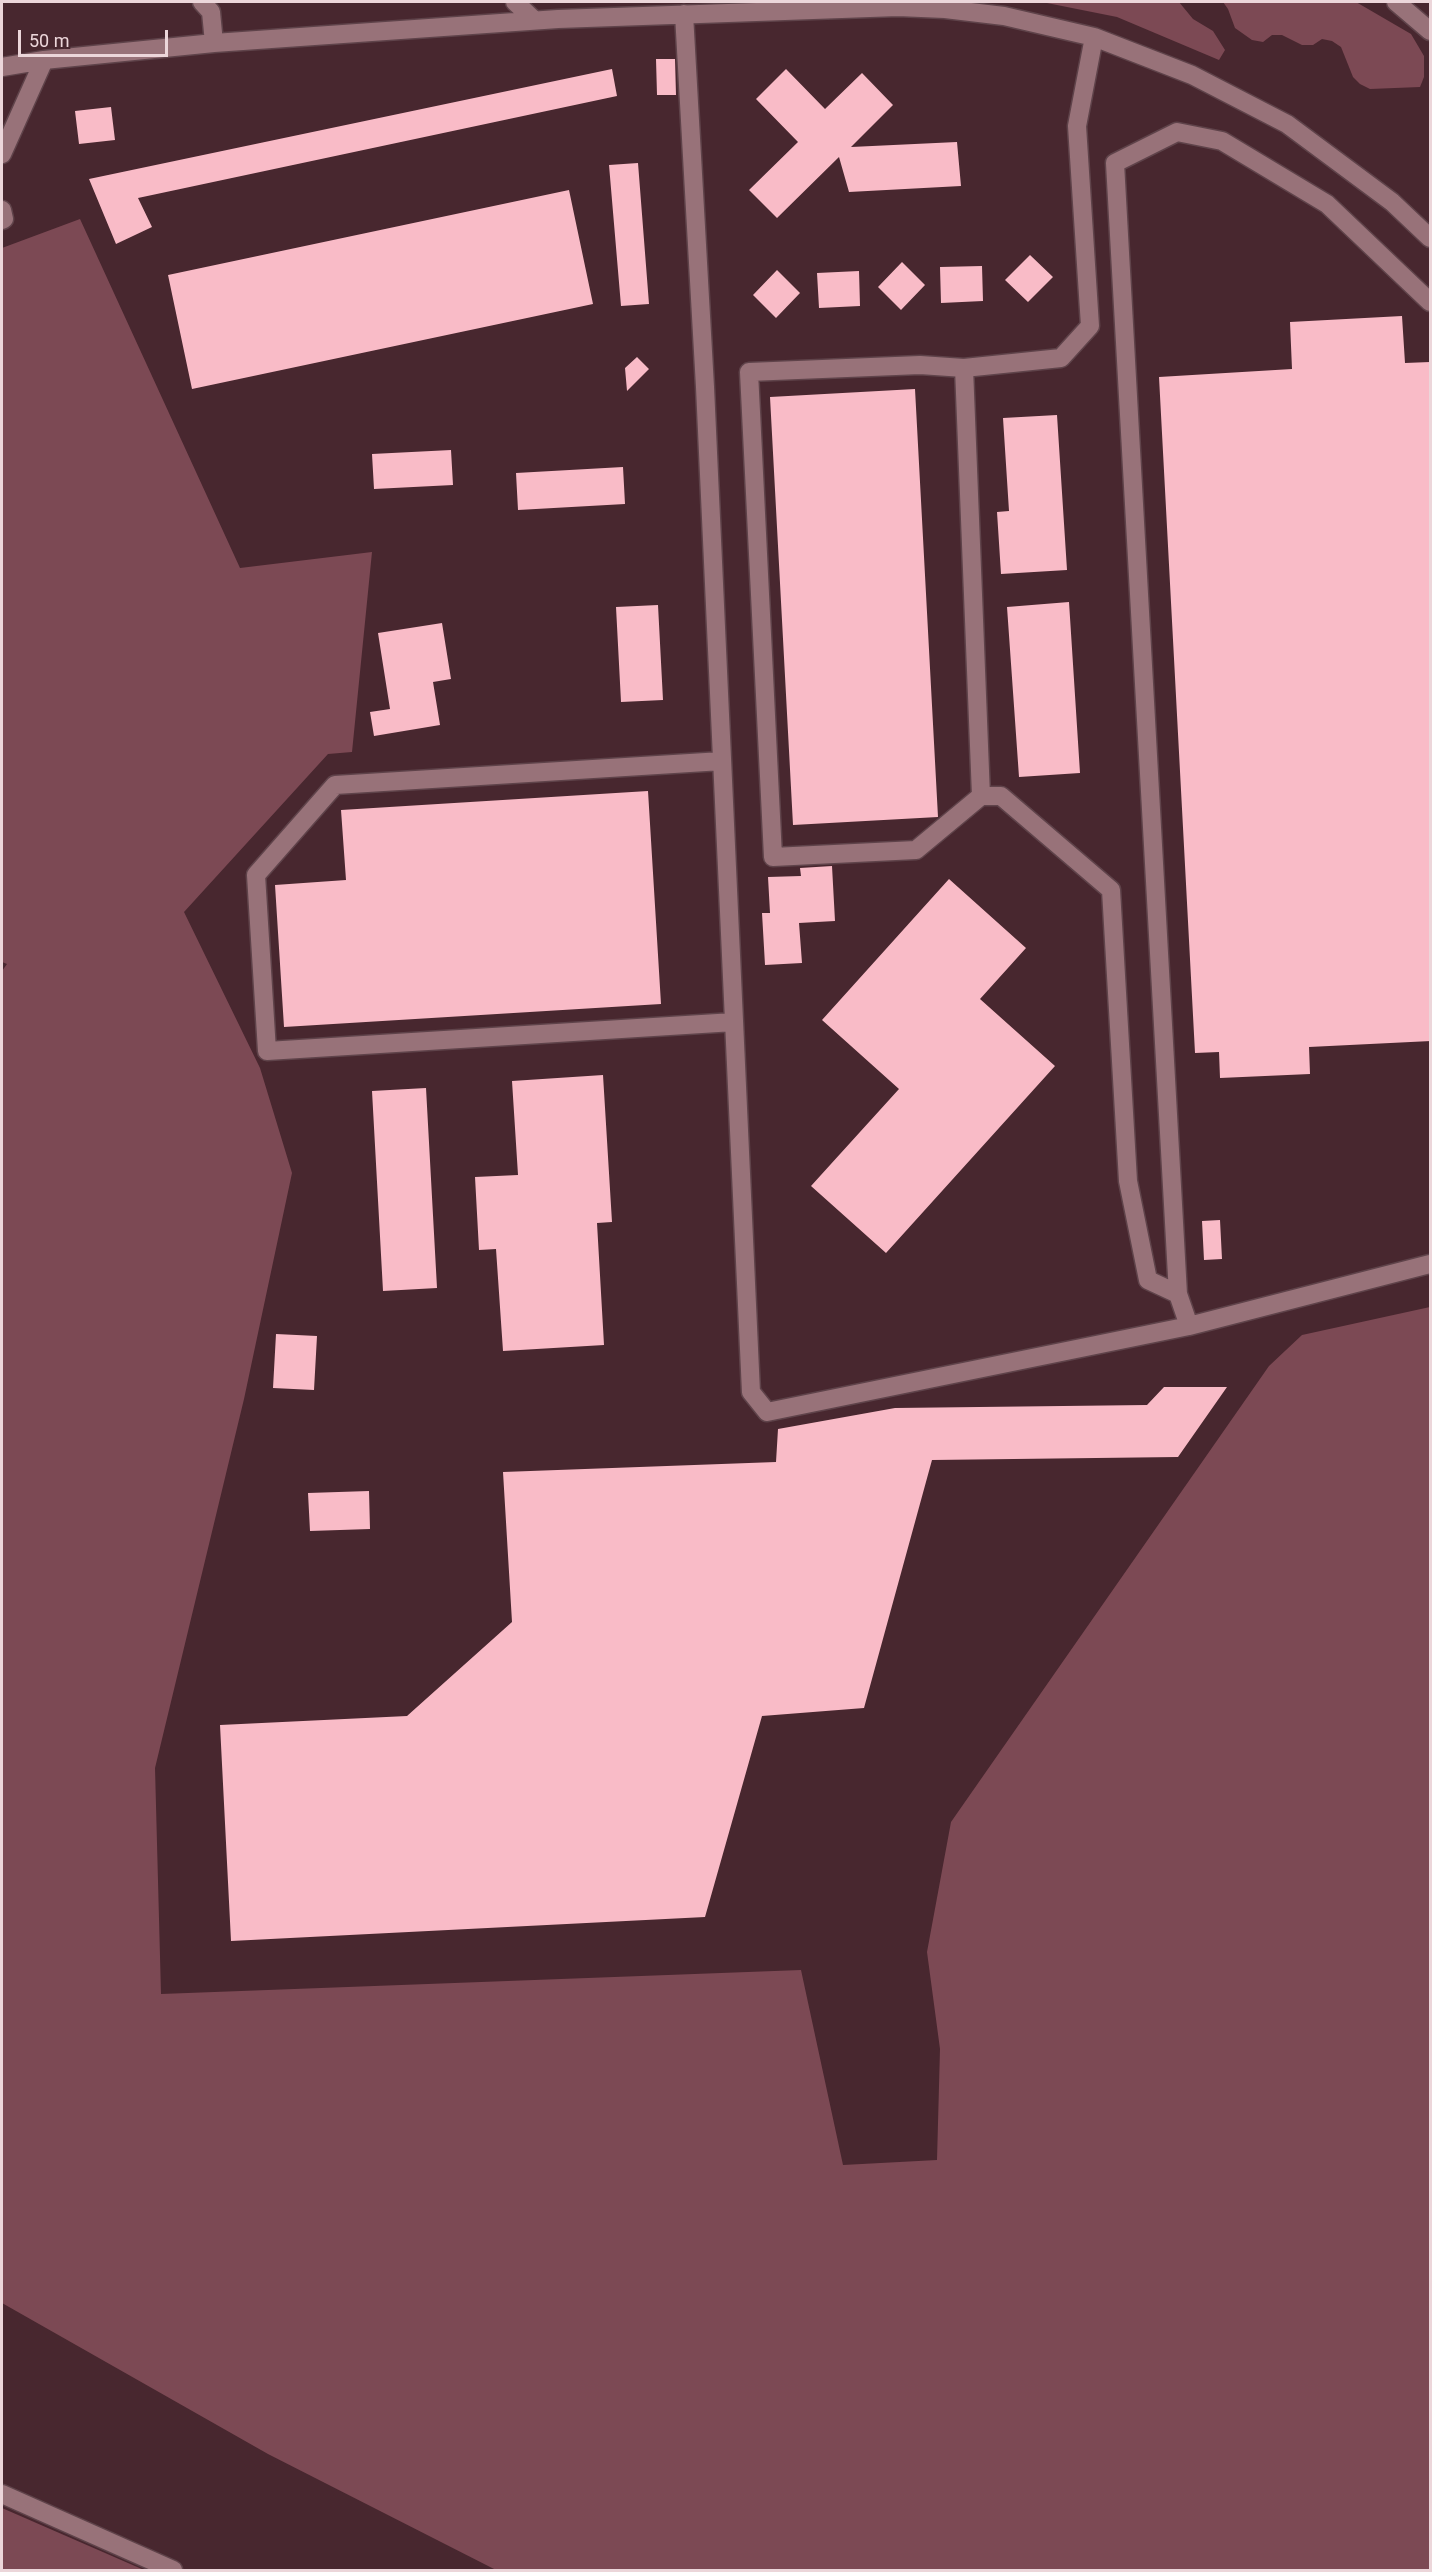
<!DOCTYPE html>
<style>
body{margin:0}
#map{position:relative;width:1432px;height:2572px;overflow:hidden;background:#48272f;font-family:Roboto,sans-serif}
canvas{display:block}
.frame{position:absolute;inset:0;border:3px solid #ecd6da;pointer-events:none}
.scale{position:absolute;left:18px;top:30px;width:150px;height:27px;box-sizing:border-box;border:3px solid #ecd6da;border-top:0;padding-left:8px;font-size:18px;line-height:21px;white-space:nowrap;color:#ecd6da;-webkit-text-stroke:4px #48272f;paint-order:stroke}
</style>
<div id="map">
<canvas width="1432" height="2572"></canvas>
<div class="frame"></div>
<div class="scale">50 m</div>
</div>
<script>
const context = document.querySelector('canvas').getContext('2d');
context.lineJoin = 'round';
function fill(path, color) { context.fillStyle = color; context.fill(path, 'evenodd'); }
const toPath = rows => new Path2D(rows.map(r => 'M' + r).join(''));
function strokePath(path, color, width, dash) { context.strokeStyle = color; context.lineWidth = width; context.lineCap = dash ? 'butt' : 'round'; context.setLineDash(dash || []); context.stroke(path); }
fill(toPath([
 [1042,2,1179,2,1193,19,1213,31,1225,50,1219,60,1117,17],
 [1223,2,1356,2,1411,34,1424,56,1424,77,1420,87,1370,89,1360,84,1353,77,1341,47,1332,41,1322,39,1313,45,1302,45,1282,35,1272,35,1263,42,1252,40,1235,28,1228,9],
 [80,219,240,568,372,552,352,752,328,754,184,912,260,1068,292,1173,244,1399,155,1768,161,1994,801,1970,843,2165,937,2160,940,2049,927,1952,951,1822,1269,1366,1302,1335,1430,1307,1430,2570,496,2570,268,2454,2,2303,2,971,7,964,2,962,2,248],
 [2,2508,144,2570,2,2570]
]), '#7c4954');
fill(toPath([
 [656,59,675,59,676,95,657,95],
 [612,69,617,96,138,198,152,227,116,244,89,179],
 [786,69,825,109,862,73,893,105,851,147,957,142,961,186,849,192,839,157,777,218,749,190,798,142,756,99],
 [111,107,115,140,79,144,75,111],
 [638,163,649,304,621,306,609,165],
 [569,190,593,304,192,389,168,275],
 [1030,255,1053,277,1028,302,1005,280],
 [902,262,925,285,901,310,878,287],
 [982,266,983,301,941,303,940,267],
 [777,270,800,293,776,318,753,295],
 [859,271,860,306,819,308,817,273],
 [1402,316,1405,363,1430,362,1431,378,1431,1041,1309,1047,1310,1074,1220,1078,1219,1052,1195,1053,1159,377,1292,369,1290,322],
 [637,357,649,369,627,391,625,368],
 [915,389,938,817,793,825,770,397],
 [1057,415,1067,570,1001,574,997,512,1009,511,1003,418],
 [451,450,453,485,374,489,372,454],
 [623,467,625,504,518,510,516,473],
 [1069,602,1080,773,1019,777,1007,607],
 [658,605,663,700,621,702,616,607],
 [442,623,451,679,433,682,440,725,374,736,370,712,390,709,378,633],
 [648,791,661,1004,284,1027,275,885,346,880,341,810],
 [832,866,835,921,799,923,802,963,765,965,762,913,770,913,768,877,801,876,800,868],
 [949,879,1026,948,980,999,1055,1066,886,1253,811,1186,899,1089,822,1020],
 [603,1075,612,1222,597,1223,604,1345,503,1351,496,1249,479,1250,475,1177,518,1175,512,1081],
 [426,1088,437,1288,383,1291,372,1091],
 [1220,1220,1222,1259,1204,1260,1202,1221],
 [276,1334,317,1336,314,1390,273,1388],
 [1164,1387,1227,1387,1178,1457,932,1460,864,1708,762,1716,705,1917,231,1941,220,1725,407,1716,512,1622,503,1472,776,1462,778,1429,895,1408,1147,1405],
 [369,1491,370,1529,310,1531,308,1493]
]), '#f9bbc7');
const minor = toPath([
 [202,2,211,12,214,43],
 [515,2,534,20],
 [1396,2,1430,31],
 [684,14,705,387,751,1392,767,1412,1189,1326],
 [1094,37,1077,126,1090,326,1061,358,964,368,920,365,749,372,773,857,916,850,981,796,1001,796,1111,890,1128,1181,1148,1280,1178,1294],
 [2,67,44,60,214,43,558,19,898,7,945,9,1004,16,1094,37,1192,75,1287,124,1392,202,1430,238],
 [2,154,44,60],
 [2,210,4,219,2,220],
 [1430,302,1327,204,1222,141,1177,132,1115,163,1178,1294,1189,1326,1430,1264],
 [964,368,981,796],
 [722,761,335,785,256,875,267,1051,734,1022],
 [2,2494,173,2570]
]);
strokePath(minor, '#5f434a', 21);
strokePath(minor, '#987279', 18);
</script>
